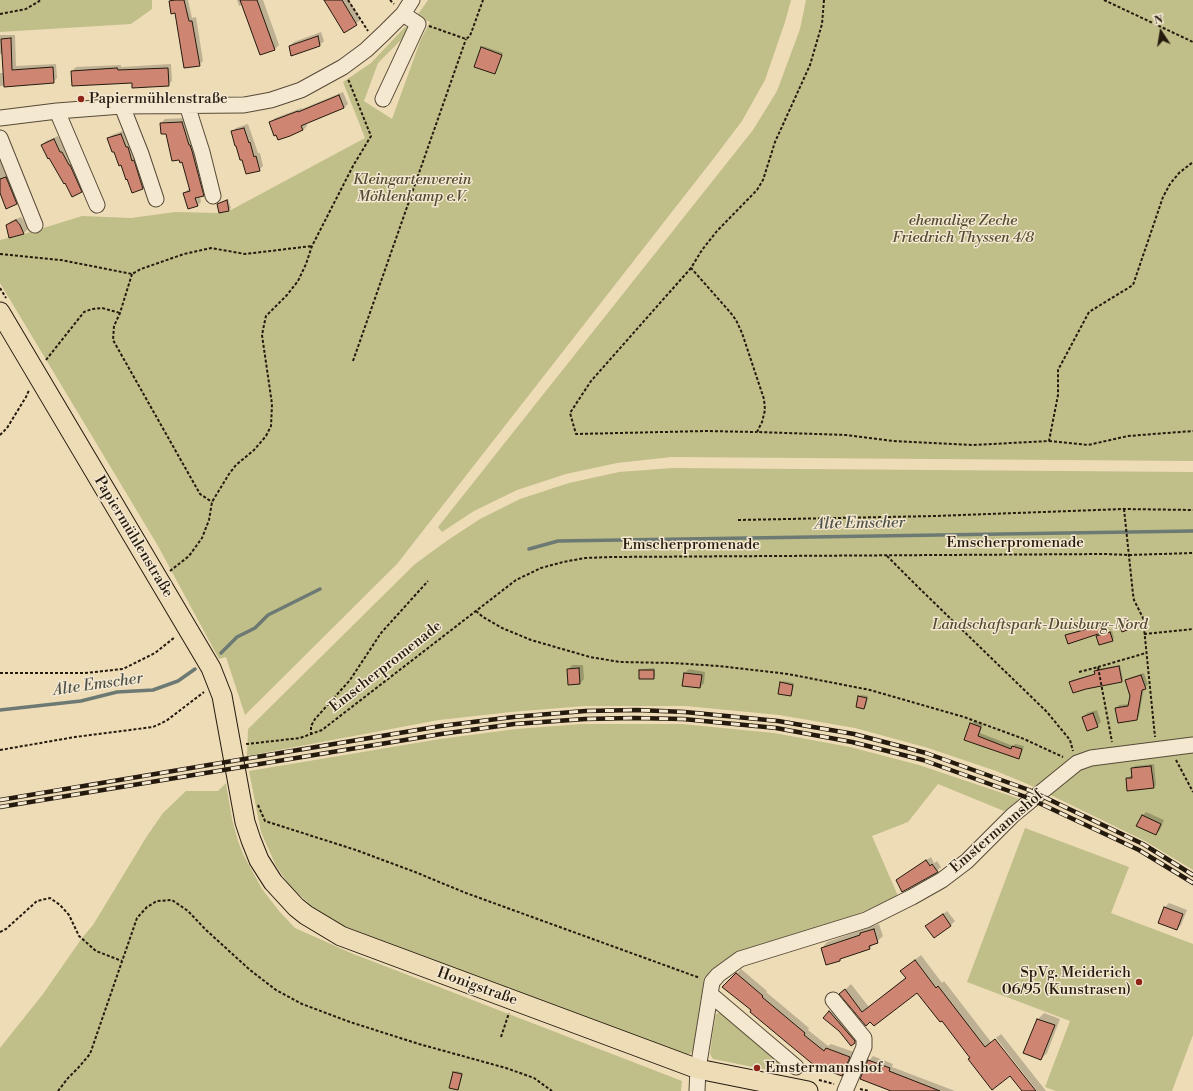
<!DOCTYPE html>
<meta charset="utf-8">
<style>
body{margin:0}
#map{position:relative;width:1193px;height:1091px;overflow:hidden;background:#eedcb7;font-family:"Libre Bodoni",serif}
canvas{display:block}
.north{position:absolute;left:1141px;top:12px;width:40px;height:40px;-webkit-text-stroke:3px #f4e8d0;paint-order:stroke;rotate:348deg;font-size:11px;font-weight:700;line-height:16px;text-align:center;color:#241a0e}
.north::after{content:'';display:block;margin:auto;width:14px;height:18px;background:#241a0e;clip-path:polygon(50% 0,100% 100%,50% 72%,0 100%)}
</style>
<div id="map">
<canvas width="1193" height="1091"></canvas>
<div class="north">N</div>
</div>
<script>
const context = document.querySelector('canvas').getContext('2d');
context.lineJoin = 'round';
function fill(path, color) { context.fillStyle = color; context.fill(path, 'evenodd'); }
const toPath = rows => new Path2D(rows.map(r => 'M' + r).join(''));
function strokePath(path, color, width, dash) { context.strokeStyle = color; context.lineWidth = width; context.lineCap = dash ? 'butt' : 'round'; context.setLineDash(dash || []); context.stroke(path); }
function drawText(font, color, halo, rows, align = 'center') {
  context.font = font + ' "Libre Bodoni",serif'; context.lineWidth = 3; context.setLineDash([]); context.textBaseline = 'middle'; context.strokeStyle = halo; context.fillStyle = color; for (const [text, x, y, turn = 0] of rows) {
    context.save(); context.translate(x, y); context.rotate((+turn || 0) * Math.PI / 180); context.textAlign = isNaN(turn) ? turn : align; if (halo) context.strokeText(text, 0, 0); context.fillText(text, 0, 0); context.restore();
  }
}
fill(toPath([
 [0,0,152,0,152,9,131,24,0,32],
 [428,0,791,0,785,22,765,80,742,121,714,158,397,564,245,715,226,657,219,659,158,546,0,283,0,240,24,234,82,216,131,218,175,212,219,213,229,211,365,138,343,82,371,63,405,27,410,29,407,34,378,63,364,101,392,119,421,39,430,22,416,17],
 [806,0,1193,0,1193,461,672,457,617,463,566,474,517,490,474,511,442,532,438,527,753,130,777,91,800,29],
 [673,468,1193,472,1193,870,1145,841,1032,786,996,771,928,748,855,728,779,715,685,706,585,706,511,712,439,720,247,756,248,729,415,564,448,540,480,519,520,499,569,483,619,472],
 [582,724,682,724,774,733,850,747,919,765,1020,799,1004,811,938,784,908,822,872,836,898,896,865,911,713,971,704,978,693,1050,690,1054,683,1054,339,924,314,908,290,886,276,866,261,832,249,771,440,739,516,729],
 [226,783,232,819,238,841,244,856,262,889,279,911,295,928,351,953,682,1081,681,1091,0,1091,0,1048,43,994,82,938,93,925,147,836,163,813,186,791,218,791],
 [1025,828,1129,867,1111,913,1193,944,1193,1035,1172,1091,1056,1091,1045,1087,1070,1021,967,982],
 [719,1013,724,1014,789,1072,783,1073,713,1059,710,1054,713,1030,716,1014]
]), '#c0be89');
fill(toPath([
 [171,0,188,0,192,18,196,17,203,61,199,65,170,2],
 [237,0,263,0,279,45,275,49,261,54,243,4,239,6],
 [325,0,349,0,361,20,344,31],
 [321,32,324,41,320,45,292,55,290,46,294,42],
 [0,35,15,35,16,66,56,64,57,78,53,82,0,86,0,73,4,73,2,54,0,54],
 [483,46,503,53,495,73,482,48],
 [171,64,172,81,168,85,133,82,72,71,76,67,121,65,121,67],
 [343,92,348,104,344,108,306,123,307,126,303,130,271,122,275,118,302,108,302,109],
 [186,118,207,191,203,195,200,196,201,202,197,206,184,193,190,188,183,161,161,123,165,119],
 [248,124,258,153,260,153,263,166,259,170,243,159,232,132,236,128],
 [125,130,147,184,143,188,121,164,108,139,112,135],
 [58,136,85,187,81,191,42,145,46,141],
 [0,155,20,200,16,204,0,193],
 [228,199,231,208,229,210,220,212,218,204],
 [21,217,24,221,28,229,24,233,10,237,7,225,11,221],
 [1128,616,1131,626,1130,628,1119,621],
 [1107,623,1109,628,1107,630,1068,643,1066,635,1068,634],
 [1112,631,1114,638,1112,640,1098,636],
 [572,665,583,665,584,679,580,683,568,670],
 [1120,665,1123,680,1122,681,1070,682,1072,680,1096,674,1095,671,1097,669],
 [655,668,655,676,653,678,640,670,642,669],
 [689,669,705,672,704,683,700,687,685,673],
 [1144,673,1148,685,1144,688,1139,716,1137,719,1116,708,1119,705,1129,704,1131,695,1126,681,1129,678],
 [783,681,794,683,792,693,791,695,781,683],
 [861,695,868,696,866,706,864,708,859,696],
 [1097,710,1101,722,1097,726,1083,717,1087,713],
 [974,721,983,724,980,733,1013,746,1015,744,1024,746,1021,755,1018,758,966,740,971,724],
 [1154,764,1156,785,1153,787,1127,779,1130,776,1133,776,1132,768,1135,766],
 [1146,812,1164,820,1160,830,1156,834,1142,816],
 [931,857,934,863,937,861,941,867,937,871,897,881,901,877],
 [1169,903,1187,910,1181,925,1177,929,1159,922,1165,907],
 [947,911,955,921,951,925,927,926],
 [879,924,883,936,870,948,843,957,840,960,822,948,827,942],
 [921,955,942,983,944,981,991,1042,1034,1091,1023,1091,1010,1074,971,1058,942,1019,917,991,874,1025,841,994,851,984,869,1007,906,977,901,971],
 [741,969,767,991,766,992,809,1028,808,1030,828,1046,831,1044,854,1052,846,1070,841,1075,753,1010,724,987],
 [834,1008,859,1038,854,1042,825,1018],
 [1044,1013,1060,1019,1047,1053,1041,1059,1025,1052,1038,1019],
 [1001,1034,1046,1091,1037,1091,996,1038],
 [873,1056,893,1064,892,1067,955,1091,894,1091,869,1061],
 [456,1071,463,1073,459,1087,457,1089,454,1072]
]), '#0003');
strokePath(toPath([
 [529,549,558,541,1193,531],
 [221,653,237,637,255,628,268,615,320,589],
 [0,710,81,701,117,692,153,690,178,681,195,669]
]), '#6c7a73', 3.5);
const building = toPath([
 [175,0,184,0,189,21,192,21,200,66,184,68,175,13,171,14,169,1,175,0],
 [240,0,257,0,275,50,260,55,240,0],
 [324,0,342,0,357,25,344,33,324,0],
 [318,36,320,46,291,56,289,46,318,36],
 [11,38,12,70,53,67,54,83,4,87,1,39,11,38],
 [481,47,502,55,495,74,474,67,481,47],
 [117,68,118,70,168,68,169,86,132,88,132,83,72,86,71,71,117,68],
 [339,95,344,108,303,125,301,126,303,130,290,136,278,140,276,135,274,136,269,122,298,111,298,112,339,95],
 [182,122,189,145,190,145,192,151,204,196,195,198,198,206,188,209,183,193,190,191,182,162,180,163,179,160,172,161,166,134,161,134,160,123,182,122],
 [244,128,249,143,250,142,254,157,256,156,260,171,246,174,242,160,240,160,236,146,235,146,231,131,244,128],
 [121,134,126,147,128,147,132,161,134,160,143,189,132,193,127,179,126,180,121,165,119,166,114,152,112,152,107,138,121,134],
 [54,139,60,152,62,152,69,165,70,165,82,192,72,197,65,183,64,184,49,158,48,159,41,145,54,139],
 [6,177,17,204,6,209,0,193,0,179,6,177],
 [227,200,229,211,219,213,217,204,227,200],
 [16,220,20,225,24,234,9,238,6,225,16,220],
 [1126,617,1130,629,1122,632,1118,620,1126,617],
 [1106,624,1107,631,1068,644,1065,635,1106,624],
 [1110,632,1113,641,1099,645,1096,636,1110,632],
 [1119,666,1122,682,1086,689,1073,693,1069,682,1095,674,1094,671,1119,666],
 [579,668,580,684,568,685,567,669,579,668],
 [639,670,654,670,654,679,639,679,639,670],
 [684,673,702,675,700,688,682,686,684,673],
 [1141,675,1146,689,1142,690,1137,720,1118,723,1115,708,1128,706,1130,696,1125,680,1141,675],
 [780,682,793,685,791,696,778,694,780,682],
 [858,696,867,698,864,709,856,707,858,696],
 [1093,713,1098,727,1087,731,1082,717,1093,713],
 [970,723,981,727,978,736,1011,749,1012,746,1022,749,1019,759,964,740,970,723],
 [1151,766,1154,788,1127,791,1126,778,1132,778,1131,768,1151,766],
 [1142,815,1161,824,1156,835,1136,826,1142,815],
 [926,860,930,866,932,864,938,872,902,892,896,880,926,860],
 [1164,907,1183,914,1177,930,1158,923,1164,907],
 [943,914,951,926,934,938,925,926,943,914],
 [874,929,878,943,869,946,870,949,840,959,840,961,826,965,821,948,860,935,860,933,874,929],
 [915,960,936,988,938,986,985,1047,995,1039,1036,1091,1022,1091,1010,1076,992,1090,968,1059,970,1058,942,1021,940,1022,917,993,874,1026,870,1022,866,1026,839,994,845,989,862,1012,906,978,900,971,915,960],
 [736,973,763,996,762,997,805,1033,804,1035,824,1051,826,1048,850,1057,842,1076,815,1066,750,1012,751,1010,722,987,736,973],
 [829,1011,855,1041,855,1043,851,1046,839,1031,823,1018,829,1011],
 [1037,1019,1055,1025,1041,1060,1023,1053,1037,1019],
 [868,1060,890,1068,889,1071,940,1091,891,1091,860,1079,868,1060],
 [453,1072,462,1074,458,1090,449,1088,453,1072]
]);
fill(building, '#ce8672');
strokePath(building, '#241a0e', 1);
const minor = toPath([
 [383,99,418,24,403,14],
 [187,105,202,152,213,196],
 [122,106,141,154,156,199],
 [57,111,97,205],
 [0,118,57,111,122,106,244,105,271,100,301,90,343,67,366,50,384,33,403,14,412,0],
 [0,138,35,225],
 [710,994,796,1067],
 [833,1000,864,1038,864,1047,845,1091],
 [697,1091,698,1069,712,982,718,975,740,959,866,920,912,897,942,880,967,861,1013,815,1077,763,1091,758,1193,745]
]);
const major = toPath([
 [0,312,211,668,222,696,245,822,251,840,259,860,273,882,296,907,306,915,341,936,698,1069,808,1091]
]);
strokePath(minor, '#564a38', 17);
strokePath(major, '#241a0e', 21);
strokePath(toPath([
 [348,0,368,31],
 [390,0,394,4],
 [824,0,822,24,810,65,775,142,763,180,757,190,717,231,702,250,691,268,730,312,736,320,742,333,764,399,765,410,762,422,757,432,846,435,893,441,973,445,1049,441,1058,395,1058,370,1089,312,1133,285,1163,197,1170,184,1179,173,1193,162],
 [1104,0,1193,42],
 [0,14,26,9,41,0],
 [429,26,466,39,470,36,483,0],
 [0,254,61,260,132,274,141,269,184,254,211,248,245,254,312,246],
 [691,268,591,381,570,413,576,434,706,431,756,432],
 [132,274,120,313,114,326,113,340,200,494,212,502],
 [0,288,6,298],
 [46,360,84,312,92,309,102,308,120,313],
 [353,361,466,39],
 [0,435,7,428,26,397,29,390],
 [1049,441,1088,445,1128,436,1193,431],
 [1124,509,1133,594,1134,600,1143,618,1155,737],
 [738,520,935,516,1124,509,1193,510],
 [887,556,920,589,1047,712,1070,740,1073,751],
 [170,571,189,556,202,538,209,520,212,502,229,474,236,465,254,450,266,436,271,426,272,404,262,335,264,325,266,316,287,295,298,281,306,264,312,246,353,166,371,136,348,79],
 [476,611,483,617,502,628,531,640,590,657,620,662,673,663,719,666,788,674,870,690,964,717,1024,739,1063,757],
 [1144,634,1193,629],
 [1098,667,1146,653],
 [1079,672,1098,667,1112,742],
 [0,673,85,673,123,669,155,653,175,637],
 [311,735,311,726,315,719,350,680,381,633,428,581],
 [247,743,247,744,300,738,322,730,516,580,541,568,563,562,585,558,611,557,1105,554,1129,555,1193,553],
 [0,750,75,737,153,727,166,721,204,692],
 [1176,760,1193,792],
 [258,805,265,821,356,850,415,872,466,893,700,978],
 [0,932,6,929,37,901,50,898,60,905,69,915,79,936,96,951,122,961],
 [501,1037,509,1013],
 [819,1080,834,1084],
 [860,1089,869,1091],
 [58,1091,68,1078,78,1068,90,1054,137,918,147,907,157,901,172,900,188,911,205,929,250,970,276,990,302,1004,350,1022,419,1044,506,1068,534,1078,552,1091]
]), '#241a0e', 2, [3, 2]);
strokePath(minor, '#f4e8d0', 15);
strokePath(major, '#eedcb7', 19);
const rail = toPath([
 [0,800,441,726,513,717,585,711,637,710,685,712,778,721,854,734,926,753,1029,790,1143,844,1193,875],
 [0,807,441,734,514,724,585,719,633,718,683,719,776,728,852,742,923,760,1023,796,1039,803,1139,850,1193,883]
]);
strokePath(rail, '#241a0e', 4.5);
strokePath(rail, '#f4e8d0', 3, [9]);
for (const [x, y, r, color] of [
 [81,99,4,"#8f2418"],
 [1139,982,4,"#8f2418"],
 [757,1068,4,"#8f2418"]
]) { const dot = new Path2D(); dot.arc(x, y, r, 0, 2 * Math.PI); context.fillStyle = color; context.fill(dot); strokePath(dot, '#f4e8d0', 1.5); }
drawText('15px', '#241a0e', '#f4e8d0', [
 ["Papiermühlenstraße",89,99],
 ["SpVg. Meiderich",1131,973,"right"],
 ["06/95 (Kunstrasen)",1131,990,"right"],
 ["Emstermannshof",765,1068]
], 'left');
drawText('italic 15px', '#534b33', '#f4e8d0', [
 ["Kleingartenverein",412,180],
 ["Möhlenkamp e.V.",412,197],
 ["ehemalige Zeche",963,221],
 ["Friedrich Thyssen 4/8",963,238],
 ["Landschaftspark-Duisburg-Nord",1040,625]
]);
drawText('15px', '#241a0e', '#f4e8d0', [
 ["Papiermühlenstraße",133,537,59],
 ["Emscherpromenade",1015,543],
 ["Emscherpromenade",691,545],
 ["Emscherpromenade",386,667,-38],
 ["Emstermannshof",997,832,-41],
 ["Honigstraße",477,987,20]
]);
drawText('italic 16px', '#4e5249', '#f4e8d0', [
 ["Alte Emscher",860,524,-1],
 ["Alte Emscher",98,685,-8]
]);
</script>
